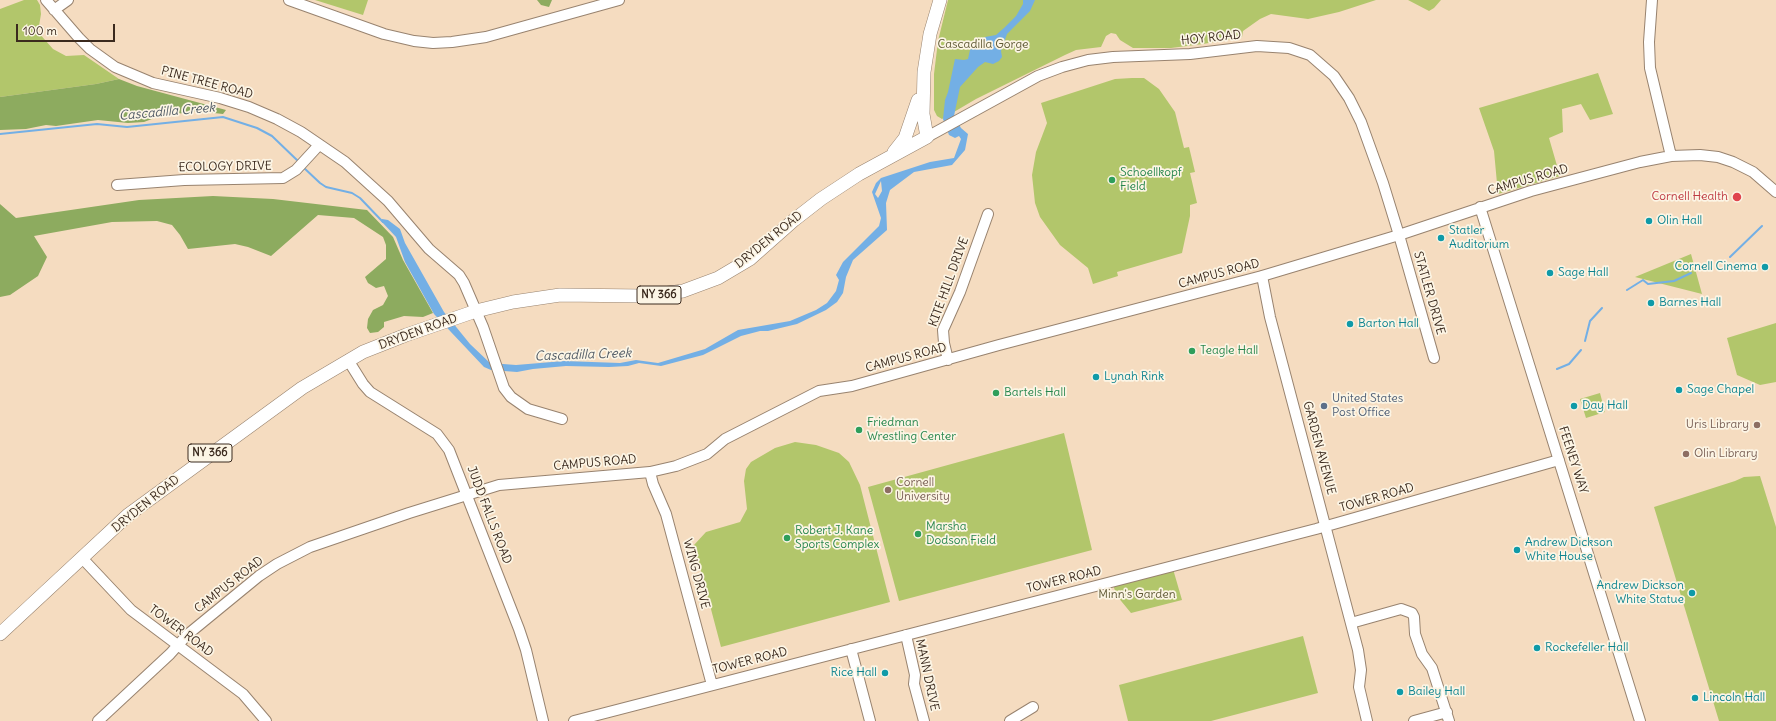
<!DOCTYPE html>
<style>
body{margin:0}
#map{position:relative;width:1776px;height:721px;overflow:hidden;background:#f5dcc0;font-family:Delius,sans-serif}
canvas{display:block}
.scale{position:absolute;left:16px;top:24px;width:99px;height:18px;box-sizing:border-box;border:2px solid #3b2a1e;border-top:0;padding-left:5px;font-size:12px;line-height:14px;white-space:nowrap;color:#3b2a1e;-webkit-text-stroke:3px #fcf5e5;paint-order:stroke}
</style>
<div id="map">
<canvas width="1776" height="721"></canvas>
<div class="scale">100 m</div>
</div>
<script>
const context = document.querySelector('canvas').getContext('2d');
context.lineJoin = 'round';
function fill(path, color) { context.fillStyle = color; context.fill(path, 'evenodd'); }
const toPath = rows => new Path2D(rows.map(r => 'M' + r).join(''));
function strokePath(path, color, width, dash) { context.strokeStyle = color; context.lineWidth = width; context.lineCap = dash ? 'butt' : 'round'; context.setLineDash(dash || []); context.stroke(path); }
function drawText(font, color, halo, rows, align = 'center') {
  context.font = font + ' Delius,sans-serif'; context.lineWidth = 3.5; context.setLineDash([]); context.textBaseline = 'middle'; context.strokeStyle = halo; context.fillStyle = color; for (const [text, x, y, turn = 0] of rows) {
    context.save(); context.translate(x, y); context.rotate((+turn || 0) * Math.PI / 180); context.textAlign = isNaN(turn) ? turn : align; if (halo) context.strokeText(text, 0, 0); context.fillText(text, 0, 0); context.restore();
  }
}
fill(toPath([
 [24,0,37,0,40,5,41,14,38,32,53,49,66,56,84,55,119,79,96,84,0,97,0,9],
 [315,0,368,0,363,15],
 [948,0,1376,0,1339,12,1308,19,1271,14,1260,19,1243,31,1242,37,1203,44,1171,48,1133,48,1120,40,1116,34,1111,33,1106,36,1101,47,1076,50,1065,55,976,99,942,119,937,116,934,110,934,74,938,41],
 [1408,0,1441,0,1434,8,1429,11],
 [1598,73,1613,114,1590,120,1581,104,1562,109,1563,132,1549,138,1560,176,1498,194,1494,151,1479,108],
 [1132,78,1144,78,1159,89,1175,112,1184,148,1189,147,1195,172,1190,173,1197,203,1190,205,1190,216,1182,253,1117,272,1118,276,1093,284,1088,268,1060,245,1040,217,1035,203,1032,175,1036,152,1047,123,1041,103,1115,79],
 [1691,254,1702,294,1635,277],
 [1776,323,1776,382,1760,385,1737,375,1727,338],
 [1600,393,1605,412,1586,418,1580,399],
 [1064,433,1092,550,899,601,868,487],
 [795,442,816,445,839,453,849,462,860,485,890,602,721,647,694,545,706,532,740,522,747,509,744,481,746,469,751,462,775,448],
 [1760,476,1776,527,1776,721,1719,721,1654,507,1735,481,1744,477],
 [1173,569,1182,600,1131,613,1117,596,1113,585],
 [1303,636,1318,693,1211,721,1128,721,1119,685]
]), '#b2c66b');
fill(toPath([
 [537,0,552,0,549,7,541,5],
 [119,79,137,86,226,110,223,114,196,111,157,117,144,122,128,123,98,120,56,126,46,125,26,129,0,130,0,97,96,84],
 [213,196,273,199,367,210,393,237,403,260,433,313,423,317,404,316,384,322,384,327,378,332,370,333,367,328,368,319,373,310,383,305,388,296,384,286,376,288,368,283,365,277,386,259,386,245,383,237,354,218,318,215,271,256,248,247,235,244,188,249,180,235,172,225,157,221,112,222,34,236,47,257,38,276,10,295,0,297,0,204,16,218,139,200]
]), '#8dab5f');
fill(toPath([
 [1023,0,1035,0,1030,11,1007,34,1001,51,1002,57,999,61,993,64,985,62,978,67,960,87,954,116,961,128,968,134,965,150,952,165,914,172,890,190,886,203,887,230,853,260,846,277,843,293,837,302,826,310,797,324,768,331,760,331,741,336,703,355,661,366,639,363,628,366,609,367,566,366,533,369,517,372,491,370,484,367,434,314,405,262,396,237,381,221,382,219,388,220,400,229,405,243,444,312,470,344,490,363,516,365,564,361,620,363,636,360,658,363,705,349,738,330,790,321,816,310,827,303,836,291,839,280,836,275,843,262,879,226,881,218,872,192,876,183,881,178,930,162,954,158,961,139,959,136,955,138,949,135,943,119,945,100,948,92,955,59,964,60,968,59,970,50,977,43,985,37,996,35,1004,28,1016,16,1023,4],
 [881,181,882,191,878,198,875,194]
]), '#73afe5');
strokePath(toPath([
 [0,134,97,124,127,127,223,117,257,128,272,136,299,162],
 [303,167,320,183,326,187,352,193,360,198,383,222],
 [1730,257,1762,226],
 [1627,290,1643,280,1648,284,1674,281,1691,273],
 [1585,341,1590,321,1602,308],
 [1557,369,1569,364,1581,350]
]), '#73afe5', 2);
const minor = toPath([
 [46,0,79,38,90,49,115,67,153,83,220,98,249,107,277,119,301,132,345,162,388,201,429,249,459,275,464,283,483,327,504,388,511,397,528,409,562,419],
 [289,0,384,34,414,41,433,43,452,42,486,37,619,0],
 [1652,0,1649,42,1650,68,1671,156],
 [54,10,68,0],
 [927,137,1038,76,1062,67,1088,60,1113,57,1190,54,1257,46,1289,48,1310,55,1334,76,1349,98,1361,122,1383,183,1399,235,1434,358],
 [117,185,184,180,283,178,296,170,319,145],
 [1480,207,1640,721],
 [1262,276,1270,317,1358,650,1361,670,1359,687,1367,721],
 [348,360,363,384,370,392,437,434,449,450,519,629,526,650,543,721],
 [948,360,944,343,943,330,960,292,988,214],
 [650,472,653,484,666,514,712,685],
 [82,558,131,610,243,694,266,721],
 [1351,623,1401,609,1412,613,1414,617,1415,634,1422,654,1432,668,1449,721],
 [906,635,915,675,914,684,924,721],
 [851,649,870,721],
 [98,721,170,654,187,635,259,576,277,564,310,547,409,513,499,485,650,472,676,466,707,454,725,439,819,391,852,386,999,345,1262,276,1399,235,1531,191,1640,162,1671,156,1700,155,1718,157,1733,162,1753,172,1776,192],
 [574,721,1316,529,1559,460],
 [1010,721,1033,707],
 [1414,721,1447,712]
]);
const major = toPath([
 [894,152,905,138,918,100],
 [0,634,128,515,302,388,363,352,406,335,476,311,513,302,560,295,644,296,683,291,718,278,750,259,794,220,821,199,859,174,927,137,923,114,924,72,930,34,940,0]
]);
strokePath(minor, '#98836f', 12);
strokePath(major, '#98836f', 14);
strokePath(minor, '#fff', 10);
strokePath(major, '#fff', 13);
for (const [x, y, r, color] of [
 [1112,180,4,"#2e9e5b"],
 [1737,197,5,"#e0444e"],
 [1649,221,4,"#0f9aa8"],
 [1441,238,4,"#0f9aa8"],
 [1765,267,4,"#0f9aa8"],
 [1550,273,4,"#0f9aa8"],
 [1651,303,4,"#0f9aa8"],
 [1350,324,4,"#0f9aa8"],
 [1192,351,4,"#2e9e5b"],
 [1096,377,4,"#0f9aa8"],
 [1679,390,4,"#0f9aa8"],
 [996,393,4,"#2e9e5b"],
 [1324,406,4,"#5c6f8a"],
 [1574,406,4,"#0f9aa8"],
 [1757,425,4,"#8d6e63"],
 [859,430,4,"#2e9e5b"],
 [1686,454,4,"#8d6e63"],
 [888,490,4,"#8d6e63"],
 [918,534,4,"#2e9e5b"],
 [787,538,4,"#2e9e5b"],
 [1517,550,4,"#0f9aa8"],
 [1692,593,4,"#0f9aa8"],
 [1537,648,4,"#0f9aa8"],
 [885,673,4,"#0f9aa8"],
 [1400,692,4,"#0f9aa8"],
 [1695,698,4,"#0f9aa8"]
]) { const dot = new Path2D(); dot.arc(x, y, r, 0, 2 * Math.PI); context.fillStyle = color; context.fill(dot); strokePath(dot, '#fcf5e5', 1.5); }
for (const [x, y, w] of [
 [659,295,44],
 [210,453,44]
]) { const box = new Path2D(); box.roundRect(x - w / 2, y - 9, w, 18, 3); context.fillStyle = '#fcf5e5'; context.fill(box); strokePath(box, '#3b2a1e', 1); }
drawText('bold 11px', '#3b2a1e', null, [
 ["NY 366",659,295],
 ["NY 366",210,453]
]);
drawText('12px', '#3b2a1e', '#fcf5e5', [
 ["HOY ROAD",1211,38,-6],
 ["PINE TREE ROAD",207,83,15],
 ["ECOLOGY DRIVE",225,167,-1],
 ["CAMPUS ROAD",1528,180,-16],
 ["DRYDEN ROAD",769,240,-39],
 ["CAMPUS ROAD",1219,274,-15],
 ["KITE HILL DRIVE",949,282,-70],
 ["STATLER DRIVE",1429,293,74],
 ["DRYDEN ROAD",418,332,-20],
 ["CAMPUS ROAD",906,358,-15],
 ["GARDEN AVENUE",1319,448,75],
 ["FEENEY WAY",1573,460,72],
 ["CAMPUS ROAD",595,463,-5],
 ["TOWER ROAD",1377,498,-16],
 ["DRYDEN ROAD",146,504,-39],
 ["JUDD FALLS ROAD",489,515,69],
 ["WING DRIVE",696,574,75],
 ["TOWER ROAD",1064,580,-14],
 ["CAMPUS ROAD",229,585,-38],
 ["TOWER ROAD",181,631,37],
 ["TOWER ROAD",750,661,-14],
 ["MANN DRIVE",927,675,78]
]);
drawText('12px', '#5f5935', '#fcf5e5', [
 ["Cascadilla Gorge",983,45],
 ["Minn's Garden",1137,595]
]);
drawText('12px', '#27864d', '#fcf5e5', [
 ["Schoellkopf",1120,173],
 ["Field",1120,187],
 ["Teagle Hall",1200,351],
 ["Bartels Hall",1004,393],
 ["Friedman",867,423],
 ["Wrestling Center",867,437],
 ["Marsha",926,527],
 ["Dodson Field",926,541],
 ["Robert J. Kane",795,531],
 ["Sports Complex",795,545]
], 'left');
drawText('12px', '#be3a42', '#fcf5e5', [
 ["Cornell Health",1728,197]
], 'right');
drawText('12px', '#0d838f', '#fcf5e5', [
 ["Olin Hall",1657,221],
 ["Statler",1449,231],
 ["Auditorium",1449,245],
 ["Cornell Cinema",1757,267,"right"],
 ["Sage Hall",1558,273],
 ["Barnes Hall",1659,303],
 ["Barton Hall",1358,324],
 ["Lynah Rink",1104,377],
 ["Sage Chapel",1687,390],
 ["Day Hall",1582,406],
 ["Andrew Dickson",1525,543],
 ["White House",1525,557],
 ["Andrew Dickson",1684,586,"right"],
 ["White Statue",1684,600,"right"],
 ["Rockefeller Hall",1545,648],
 ["Rice Hall",877,673,"right"],
 ["Bailey Hall",1408,692],
 ["Lincoln Hall",1703,698]
], 'left');
drawText('12px', '#4e5e75', '#fcf5e5', [
 ["United States",1332,399],
 ["Post Office",1332,413]
], 'left');
drawText('12px', '#785e54', '#fcf5e5', [
 ["Uris Library",1749,425,"right"],
 ["Olin Library",1694,454],
 ["Cornell",896,483],
 ["University",896,497]
], 'left');
drawText('italic 13px', '#4f5964', '#fcf5e5', [
 ["Cascadilla Creek",167,112,-5],
 ["Cascadilla Creek",583,355,-2]
]);
</script>
